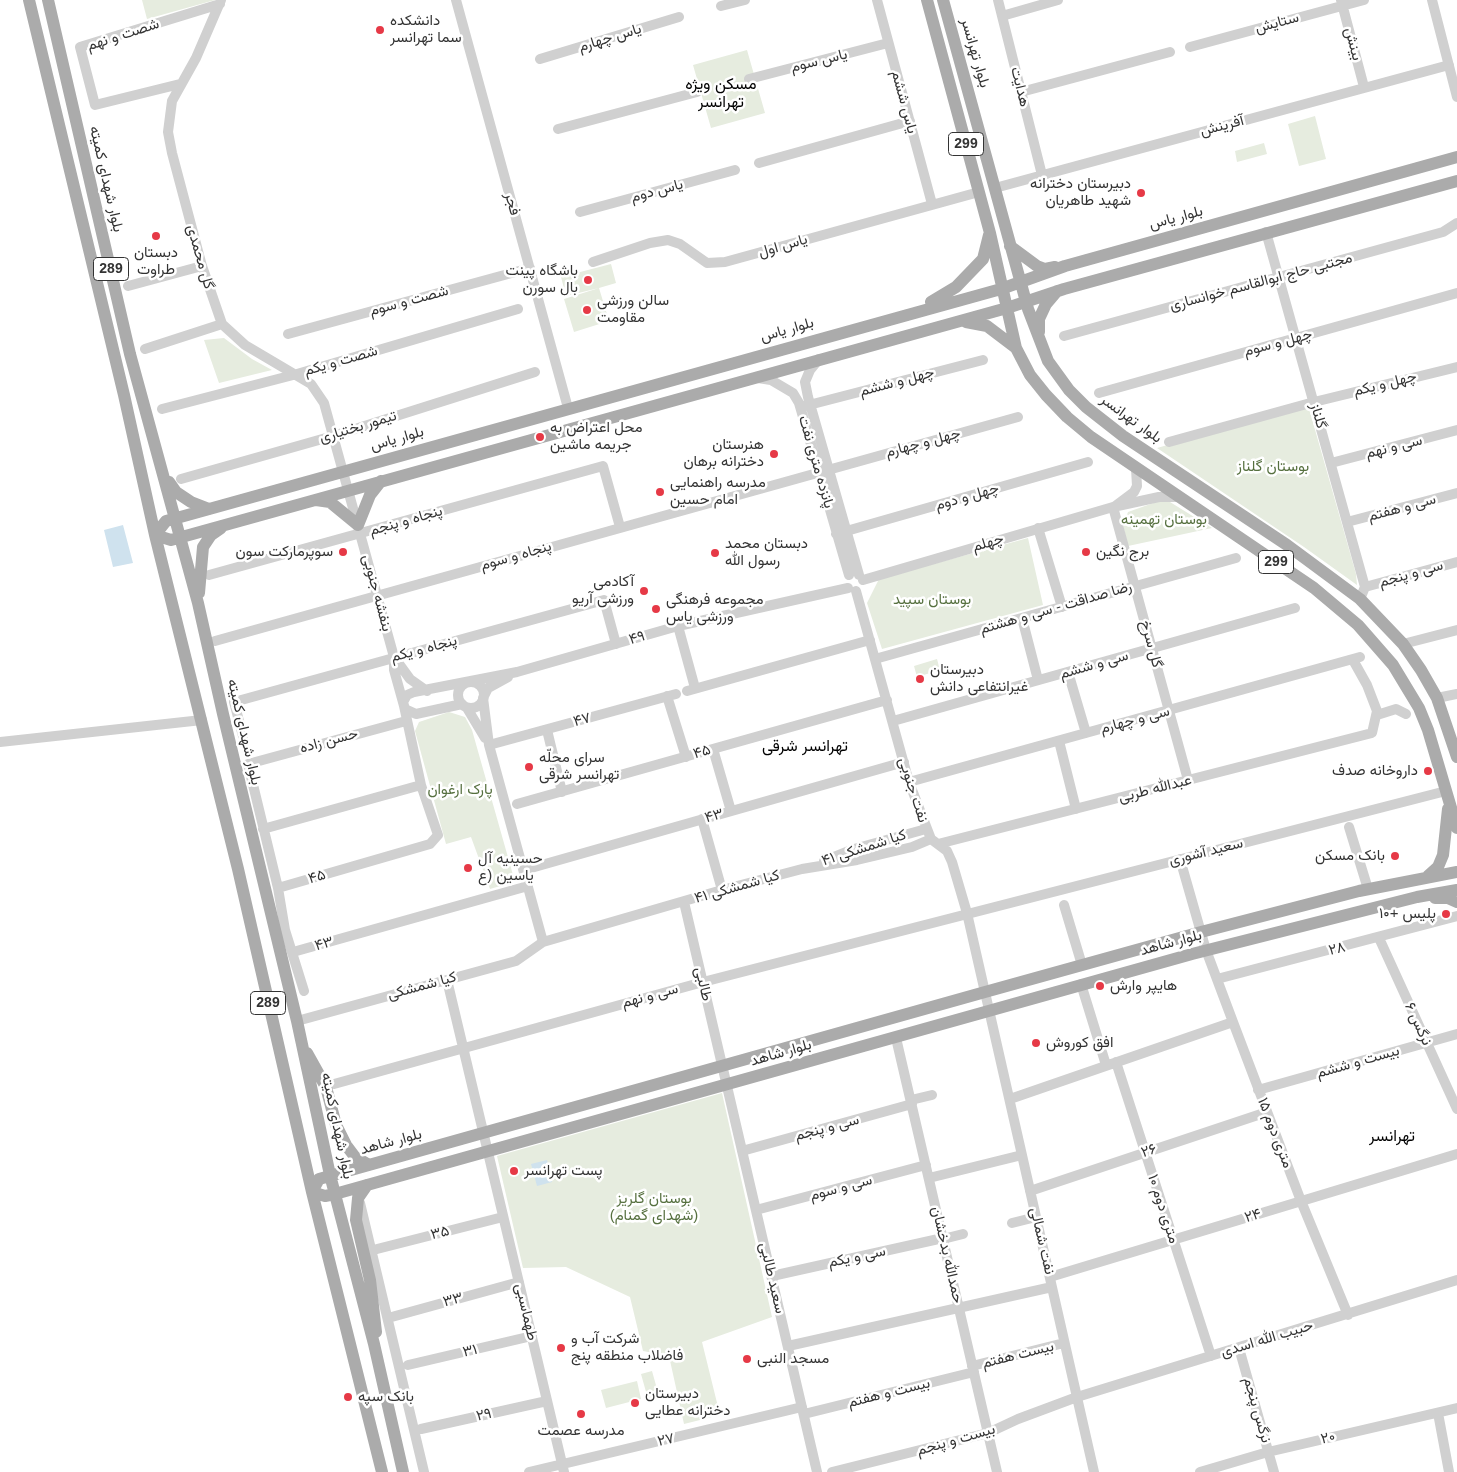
<!DOCTYPE html>
<meta charset="utf-8">
<style>
body{margin:0}
canvas{display:block;background:#fff}
</style>
<canvas width="1457" height="1472"></canvas>
<script>
const context = document.querySelector('canvas').getContext('2d');
context.lineJoin = 'round';
function fill(path, color) { context.fillStyle = color; context.fill(path, 'evenodd'); }
const toPath = rows => new Path2D(rows.map(r => 'M' + r).join(''));
function strokePath(path, color, width, dash) { context.strokeStyle = color; context.lineWidth = width; context.lineCap = dash ? 'butt' : 'round'; context.setLineDash(dash || []); context.stroke(path); }
function drawText(font, color, halo, rows, align = 'center') {
  context.font = font + ' Helvetica,Vazirmatn,sans-serif'; context.lineWidth = 5; context.setLineDash([]); context.textBaseline = 'middle'; context.strokeStyle = halo; context.fillStyle = color; for (const [text, x, y, turn = 0] of rows) {
    context.save(); context.translate(x, y); context.rotate((+turn || 0) * Math.PI / 180); context.textAlign = isNaN(turn) ? turn : align; if (halo) context.strokeText(text, 0, 0); context.fillText(text, 0, 0); context.restore();
  }
}
fill(toPath([
 [142,0,215,0,147,19],
 [747,50,765,113,711,128,693,65],
 [1315,116,1326,159,1299,166,1288,124],
 [1264,143,1267,154,1237,162,1235,151],
 [611,264,616,283,599,288,609,321,574,332,564,299,599,288,566,296,561,277],
 [224,338,252,359,272,370,219,383,204,340],
 [1308,405,1356,574,1357,585,1304,547,1157,448],
 [1159,501,1170,502,1212,528,1128,546,1123,525,1128,512],
 [1028,538,1043,605,882,649,867,603,879,579],
 [937,659,940,670,917,677,914,666],
 [449,712,465,717,472,730,513,875,507,884,490,889,471,837,446,844,415,731,419,722],
 [722,1093,772,1317,702,1342,720,1415,684,1424,669,1356,643,1351,630,1297,566,1267,523,1268,497,1156],
 [652,1371,659,1396,648,1399,641,1374],
 [637,1381,641,1399,606,1408,601,1390]
]), '#e6ecdf');
fill(toPath([
 [123,525,133,563,113,567,104,530],
 [547,1160,552,1182,537,1186,531,1164]
]), '#cfe2ee');
strokePath(toPath([
 [221,0,196,58,172,101,168,132,172,153,202,266,222,324,245,345,311,384,324,403,394,657,394,670,404,706,421,785,438,835,430,844,278,888],
 [456,0,568,408],
 [877,0,932,204],
 [998,0,1042,175],
 [1341,0,1364,87],
 [1432,0,1457,97],
 [721,6,745,0],
 [1002,16,1058,0],
 [1190,47,1364,0],
 [540,59,679,17],
 [749,79,888,43],
 [180,84,95,105,80,47,220,4],
 [1021,92,1170,52],
 [558,129,697,92],
 [759,163,910,121],
 [995,188,1449,65],
 [580,212,735,170],
 [1266,232,1365,587,1360,599],
 [593,262,650,243,668,240,680,244,707,263,725,262,979,192],
 [128,286,202,266],
 [288,334,530,268],
 [1064,336,1443,232,1457,223],
 [145,349,222,324],
 [819,359,810,370,805,382,808,397,859,575],
 [758,378,771,380,793,393,799,403,849,575],
 [1099,393,1457,293],
 [805,406,983,360],
 [162,409,297,374,518,309],
 [1169,442,1314,402,1457,367],
 [1331,463,1457,430],
 [181,479,333,436,535,372],
 [1113,507,1188,780],
 [1114,507,1134,492,1137,486,1136,469],
 [1347,522,1457,493],
 [1038,528,1062,607],
 [836,534,1088,462],
 [209,575,603,466,620,527],
 [863,580,1113,507,1159,497,1178,497],
 [1365,587,1457,562],
 [856,591,909,782,931,839,947,851,952,862,967,913,1094,1472],
 [1022,618,1038,680],
 [678,626,695,688],
 [215,641,1018,417],
 [1403,644,1457,630],
 [394,657,410,679,427,691],
 [875,659,1236,558],
 [1068,672,1086,733],
 [508,677,488,688,483,698,489,745,543,942],
 '458 695a13 13 0 1 1 26 0a13 13 0 1 1-26 0Z',
 [687,691,870,640],
 [667,696,686,757],
 [1437,698,1457,694],
 [462,704,416,714,405,709,403,702,407,695,414,692,517,672,678,626,848,588],
 [467,708,485,738],
 [1377,715,1396,709,1406,714],
 [893,721,1295,608],
 [547,730,562,792],
 [243,736,234,702,604,600,616,644],
 [1059,741,1076,809],
 [0,742,202,720],
 [489,745,676,694],
 [713,749,731,811],
 [909,782,1360,657],
 [517,804,887,700],
 [702,819,722,890],
 [1349,827,1368,889],
 [263,829,421,785],
 [938,844,1372,733,1377,711,1367,685,1353,660],
 [1180,859,1206,950,1233,1022,1301,1201,1348,1315],
 [824,861,854,849,926,829],
 [524,870,904,762],
 [684,902,817,1472],
 [1064,905,1082,965],
 [1379,938,1457,1109],
 [293,952,528,886],
 [1217,979,1457,916],
 [447,980,564,1472],
 [1081,984,1106,1065],
 [304,991,285,930,278,888,248,764,406,721],
 [297,1021,516,961,543,942,722,890,802,869,857,860,912,847,931,839],
 [896,1038,997,1472],
 [1116,1062,1211,1356],
 [334,1084,703,982,1446,791],
 [1258,1090,1457,1034],
 [1010,1099,1233,1022],
 [911,1100,932,1095],
 [742,1151,912,1104],
 [929,1178,1022,1155],
 [1030,1191,1267,1112],
 [360,1203,424,1472],
 [756,1210,926,1165],
 [1012,1223,1036,1217],
 [943,1239,963,1234],
 [377,1249,503,1217],
 [772,1276,943,1238],
 [1050,1277,1457,1154],
 [388,1318,519,1282],
 [788,1346,1052,1287],
 [1239,1348,1274,1472],
 [408,1365,532,1336],
 [972,1366,1064,1343],
 [1438,1413,1449,1472],
 [804,1414,974,1372],
 [421,1429,547,1401],
 [529,1472,802,1407],
 [832,1472,988,1433,1018,1419,1077,1397,1457,1280],
 [1200,1472,1268,1452,1457,1408]
]), '#d0d0d0', 10);
strokePath(toPath([
 [29,0,124,395,155,535,238,869,312,1192,382,1472],
 [48,0,130,354,198,603,223,714,297,1021,330,1175,374,1344,403,1472],
 [927,0,990,233,1016,348],
 [943,0,1028,309,1048,361,1069,390,1086,407,1123,436,1287,545,1360,599,1403,644,1421,670,1437,698,1457,757],
 [1010,246,1037,266,1045,269,1055,267],
 [931,302,956,287,983,259,989,235],
 [966,322,987,326,1016,348,1030,375,1046,395,1067,417,1091,437,1314,588,1358,625,1393,665,1419,708,1428,730,1457,828],
 [1039,332,1039,319,1046,304,1057,291],
 [169,482,176,492,191,502,209,509],
 [316,500,330,502,358,525,370,495,381,481],
 [155,535,166,521,1001,289,1065,266,1457,157],
 [155,535,171,540,1007,308,1064,289,1457,181],
 [199,593,203,547,211,535,221,528],
 [1457,872,1359,891,1201,932,985,992,319,1179,312,1192,325,1196,335,1194,1192,954,1417,897,1457,890],
 [1428,876,1438,867,1443,855,1448,809],
 [1435,898,1448,898,1457,902],
 [307,1053,326,1087,336,1125,346,1145,355,1157,369,1165],
 [367,1185,358,1198,356,1220,370,1280,376,1332]
]), '#ababab', 12);
for (const [x, y, r, color] of [
 [380,30,5,"#e63946"],
 [1141,193,5,"#e63946"],
 [156,236,5,"#e63946"],
 [588,280,5,"#e63946"],
 [587,310,5,"#e63946"],
 [540,437,5,"#e63946"],
 [774,454,5,"#e63946"],
 [660,492,5,"#e63946"],
 [343,552,5,"#e63946"],
 [1086,552,5,"#e63946"],
 [715,553,5,"#e63946"],
 [644,591,5,"#e63946"],
 [656,609,5,"#e63946"],
 [920,679,5,"#e63946"],
 [529,767,5,"#e63946"],
 [1428,771,5,"#e63946"],
 [1395,856,5,"#e63946"],
 [468,868,5,"#e63946"],
 [1446,914,5,"#e63946"],
 [1100,986,5,"#e63946"],
 [1036,1043,5,"#e63946"],
 [514,1171,5,"#e63946"],
 [561,1348,5,"#e63946"],
 [747,1359,5,"#e63946"],
 [348,1397,5,"#e63946"],
 [635,1403,5,"#e63946"],
 [581,1414,5,"#e63946"]
]) { const dot = new Path2D(); dot.arc(x, y, r, 0, 2 * Math.PI); context.fillStyle = color; context.fill(dot); strokePath(dot, '#fff', 2); }
for (const [x, y, w] of [
 [966,144,35],
 [111,269,35],
 [1276,562,35],
 [268,1003,35]
]) { const box = new Path2D(); box.roundRect(x - w / 2, y - 11.5, w, 23, 4); context.fillStyle = '#fff'; context.fill(box); strokePath(box, '#333', 1); }
drawText('bold 14px', '#333', null, [
 ["299",966,144],
 ["289",111,269],
 ["299",1276,562],
 ["289",268,1003]
]);
drawText('15px', '#333', '#fff', [
 ["دانشکده",390,21],
 ["سما تهرانسر",390,38],
 ["دبیرستان دخترانه",1131,184,"right"],
 ["شهید طاهریان",1131,201,"right"],
 ["دبستان",156,253,"center"],
 ["طراوت",156,270,"center"],
 ["باشگاه پینت",578,271,"right"],
 ["بال سورن",578,288,"right"],
 ["سالن ورزشی",597,301],
 ["مقاومت",597,318],
 ["محل اعتراض به",550,428],
 ["جریمه ماشین",550,445],
 ["هنرستان",764,445,"right"],
 ["دخترانه برهان",764,462,"right"],
 ["مدرسه راهنمایی",670,483],
 ["امام حسین",670,500],
 ["دبستان محمد",725,544],
 ["رسول الله",725,561],
 ["سوپرمارکت سون",333,552,"right"],
 ["برج نگین",1096,552],
 ["آکادمی",634,582,"right"],
 ["ورزشی آریو",634,599,"right"],
 ["مجموعه فرهنگی",666,600],
 ["ورزشی یاس",666,617],
 ["دبیرستان",930,670],
 ["غیرانتفاعی دانش",930,687],
 ["سرای محلّه",539,758],
 ["تهرانسر شرقی",539,775],
 ["داروخانه صدف",1418,771,"right"],
 ["بانک مسکن",1385,856,"right"],
 ["حسینیه آل",478,859],
 ["یاسین (ع",478,876],
 ["پلیس +۱۰",1436,914,"right"],
 ["هایپر وارش",1110,986],
 ["افق کوروش",1046,1043],
 ["پست تهرانسر",524,1171],
 ["شرکت آب و",571,1339],
 ["فاضلاب منطقه پنج",571,1356],
 ["مسجد النبی",757,1359],
 ["دبیرستان",645,1394],
 ["دخترانه عطایی",645,1411],
 ["بانک سپه",358,1397],
 ["مدرسه عصمت",581,1431,"center"]
], 'left');
drawText('15px', '#333', '#fff', [
 ["ستایش",1277,23,-15],
 ["شصت و نهم",123,35,-18],
 ["یاس چهارم",610,38,-17],
 ["بینش",1353,44,75],
 ["بلوار تهرانسر",975,53,74],
 ["یاس سوم",819,61,-14],
 ["هدایت",1020,87,76],
 ["یاس ششم",904,102,75],
 ["آفرینش",1222,126,-15],
 ["بلوار شهدای کمیته",106,179,77],
 ["یاس دوم",657,191,-15],
 ["فجر",512,204,75],
 ["بلوار یاس",1176,218,-15],
 ["یاس اول",783,246,-16],
 ["گل محمدی",200,257,74],
 ["مجتبی حاج ابوالقاسم خوانساری",1261,282,-15],
 ["شصت و سوم",409,301,-15],
 ["بلوار یاس",787,330,-16],
 ["چهل و سوم",1278,343,-15],
 ["شصت و یکم",341,361,-16],
 ["چهل و ششم",897,382,-15],
 ["چهل و یکم",1385,384,-14],
 ["گلناز",1318,416,74],
 ["بلوار تهرانسر",1131,419,36],
 ["تیمور بختیاری",358,427,-17],
 ["بلوار یاس",397,439,-16],
 ["چهل و چهارم",923,443,-15],
 ["سی و نهم",1394,447,-14],
 ["پانزده متری نفت",816,462,74],
 ["چهل و دوم",967,497,-16],
 ["سی و هفتم",1402,508,-15],
 ["پنجاه و پنجم",406,521,-16],
 ["چهلم",988,543,-17],
 ["پنجاه و سوم",516,556,-16],
 ["سی و پنجم",1411,574,-16],
 ["بنفشه جنوبی",377,593,75],
 ["رضا صداقت - سی و هشتم",1056,608,-16],
 ["۴۹",637,638,-16],
 ["گل سرخ",1151,644,75],
 ["پنجاه و یکم",424,649,-15],
 ["سی و ششم",1094,665,-16],
 ["۴۷",582,720,-15],
 ["سی و چهارم",1135,720,-15],
 ["بلوار شهدای کمیته",244,732,77],
 ["حسن زاده",329,741,-15],
 ["۴۵",702,752,-16],
 ["عبدالله طربی",1155,789,-14],
 ["نفت جنوبی",913,790,72],
 ["۴۳",714,816,-16],
 ["کیا شمشکی ۴۱",864,848,-18],
 ["سعید آشوری",1206,852,-14],
 ["۴۵",317,877,-16],
 ["۴۱ کیا شمشکی",737,887,-16],
 ["بلوار شاهد",1171,943,-15],
 ["۴۳",324,944,-16],
 ["۲۸",1337,949,-14],
 ["طالبی",703,984,77],
 ["کیا شمشکی",422,986,-15],
 ["سی و نهم",650,996,-15],
 ["نرگس ۶",1418,1024,65],
 ["بلوار شاهد",781,1053,-16],
 ["بیست و ششم",1358,1062,-16],
 ["بلوار شهدای کمیته",337,1126,78],
 ["سی و پنجم",827,1128,-15],
 ["۱۵ متری دوم",1275,1133,69],
 ["بلوار شاهد",391,1142,-15],
 ["۲۶",1149,1151,-18],
 ["سی و سوم",841,1188,-15],
 ["۱۰ متری دوم",1163,1209,72],
 ["۲۴",1253,1216,-17],
 ["۳۵",440,1233,-14],
 ["نفت شمالی",1042,1241,77],
 ["حمدالله بدخشان",947,1255,77],
 ["سی و یکم",857,1257,-12],
 ["سعید طالبی",772,1278,77],
 ["۳۳",453,1300,-15],
 ["طهماسبی",526,1312,77],
 ["حبیب الله اسدی",1267,1339,-17],
 ["۳۱",470,1351,-13],
 ["بیست هفتم",1018,1355,-14],
 ["بیست و هفتم",889,1393,-14],
 ["نرگس پنجم",1257,1410,74],
 ["۲۹",484,1415,-13],
 ["۲۰",1328,1438,-13],
 ["۲۷",666,1440,-13],
 ["بیست و پنجم",956,1440,-16]
]);
drawText('15px', '#56703f', '#fff', [
 ["بوستان گلناز",1273,467],
 ["بوستان تهمینه",1164,520],
 ["بوستان سپید",932,600],
 ["پارک ارغوان",460,790],
 ["بوستان گلریز",654,1199],
 ["(شهدای گمنام)",654,1216]
]);
drawText('16px', '#000', '#fff', [
 ["مسکن ویژه",721,85],
 ["تهرانسر",721,103],
 ["تهرانسر شرقی",805,747],
 ["تهرانسر",1392,1137]
]);
</script>
